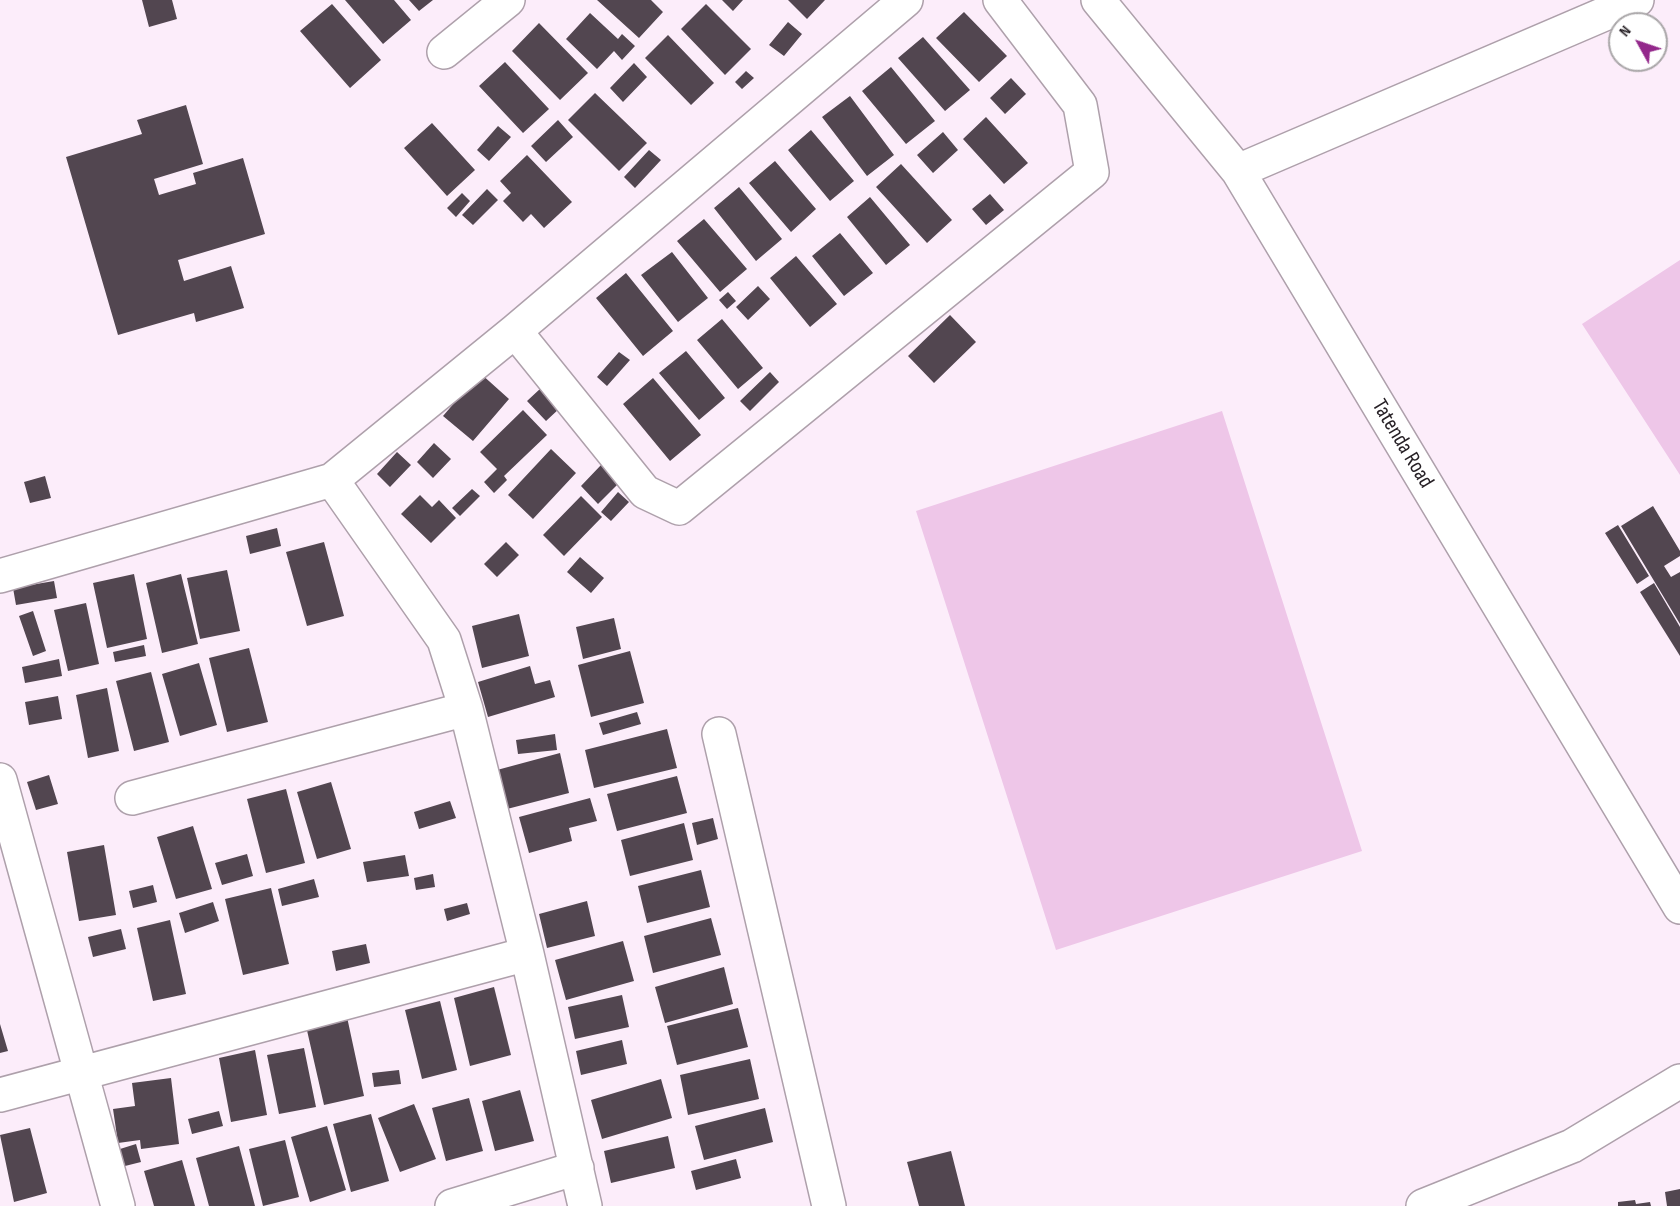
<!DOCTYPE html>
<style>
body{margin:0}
#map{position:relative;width:1680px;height:1206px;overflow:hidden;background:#fcedfa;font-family:"Sofia Sans Condensed",sans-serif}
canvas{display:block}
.north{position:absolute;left:1608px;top:12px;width:60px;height:60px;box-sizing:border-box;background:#fff;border:2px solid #a9a6a8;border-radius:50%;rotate:310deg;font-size:16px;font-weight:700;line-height:24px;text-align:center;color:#272126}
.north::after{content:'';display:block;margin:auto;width:21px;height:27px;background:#93288b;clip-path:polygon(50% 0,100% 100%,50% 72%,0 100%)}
</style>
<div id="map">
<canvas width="1680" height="1206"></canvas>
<div class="north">N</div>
</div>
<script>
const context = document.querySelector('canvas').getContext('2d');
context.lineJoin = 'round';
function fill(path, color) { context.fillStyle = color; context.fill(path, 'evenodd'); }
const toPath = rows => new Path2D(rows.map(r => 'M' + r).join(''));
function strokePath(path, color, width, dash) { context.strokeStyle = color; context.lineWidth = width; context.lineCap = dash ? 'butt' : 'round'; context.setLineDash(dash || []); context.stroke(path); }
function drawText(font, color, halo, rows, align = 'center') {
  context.font = font + ' "Sofia Sans Condensed",sans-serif'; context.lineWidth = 6; context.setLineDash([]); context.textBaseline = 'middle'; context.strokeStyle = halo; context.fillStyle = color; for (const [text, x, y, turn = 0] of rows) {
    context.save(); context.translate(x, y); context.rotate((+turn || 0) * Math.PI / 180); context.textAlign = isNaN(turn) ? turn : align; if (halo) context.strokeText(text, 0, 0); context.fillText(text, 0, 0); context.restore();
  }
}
fill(toPath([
 [1680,260,1680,475,1582,324],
 [1222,411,1362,851,1056,950,916,511]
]), '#eec6e8');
fill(toPath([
 [142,0,172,0,177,19,149,27],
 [345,0,394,0,411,20,383,44],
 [409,0,433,0,419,11],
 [597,0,651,0,663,12,639,38],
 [722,0,743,0,733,11],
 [788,0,825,0,807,19],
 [332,4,381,60,350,88,300,31],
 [706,4,751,49,725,75,681,29],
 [964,12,1007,56,979,82,936,38],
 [590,13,618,39,622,34,635,46,622,60,614,51,597,69,566,39],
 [788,22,802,34,784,56,769,45],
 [539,23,588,73,560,100,512,51],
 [668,35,714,83,691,105,645,58],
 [923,37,970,90,945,111,898,58],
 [505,62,549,109,523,133,479,86],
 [634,63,647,77,623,102,610,88],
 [891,67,935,121,906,144,862,91],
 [746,71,754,78,742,89,735,82],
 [1011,78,1026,94,1005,114,990,98],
 [595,93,647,143,619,171,568,120],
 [850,96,894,155,867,176,822,117],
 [186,105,203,164,154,179,159,195,196,184,193,173,243,158,265,234,178,260,184,281,231,266,244,308,196,322,194,313,118,335,66,157,142,134,137,120],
 [986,117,1028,163,1004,184,963,139],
 [558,120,573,137,546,162,531,146],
 [432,123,475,170,447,196,404,148],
 [498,126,511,137,489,161,477,150],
 [811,130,854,181,830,201,788,150],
 [943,132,958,150,933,173,917,155],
 [649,150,661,160,635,188,624,177],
 [527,155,572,202,544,228,531,214,523,222,503,201,511,193,500,181],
 [775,161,816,209,791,232,749,183],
 [901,164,952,220,927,243,876,187],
 [739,187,782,239,756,261,714,208],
 [487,189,498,200,473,225,462,215],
 [462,193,470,201,456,217,447,208],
 [990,194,1004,210,986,225,972,209],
 [870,197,910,245,886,265,847,217],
 [704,219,747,269,720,292,677,241],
 [840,233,873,273,844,296,812,256],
 [672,252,708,298,678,322,641,275],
 [796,256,837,304,810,327,770,278],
 [626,273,673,331,643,356,596,298],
 [758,286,770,299,748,320,736,307],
 [728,292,736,301,727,309,719,300],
 [950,315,976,342,934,383,908,356],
 [722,319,763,368,738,389,697,340],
 [686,351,725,398,699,420,659,373],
 [619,352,630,360,607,386,597,377],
 [770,372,779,382,750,411,740,401],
 [480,373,509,399,473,441,443,416],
 [653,378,701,435,670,461,623,404],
 [541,388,560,408,546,421,527,401],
 [523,410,547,435,504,476,507,480,494,493,484,482,497,469,480,452],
 [434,443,451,459,433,478,417,462],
 [551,449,576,473,533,519,508,495],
 [397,452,411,465,390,487,377,474],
 [601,465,619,483,598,504,581,486],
 [45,476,51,498,30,503,24,482],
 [472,489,480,496,460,516,452,508],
 [618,492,629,502,611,521,601,512],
 [420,495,432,507,439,500,456,518,431,543,401,514],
 [581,496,602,517,564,556,543,535],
 [1653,506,1680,551,1680,556,1664,566,1671,577,1680,572,1680,624,1621,526],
 [1618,525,1649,576,1637,584,1605,533],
 [277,528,281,546,250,554,246,536],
 [324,542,344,616,307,626,286,552],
 [506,542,519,555,497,577,484,564],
 [580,557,604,578,591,593,567,572],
 [227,570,240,631,200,639,187,578],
 [134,574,147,639,107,648,93,583],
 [181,574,198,644,162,653,146,583],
 [54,581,57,598,16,605,13,588],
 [1654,583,1680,627,1680,656,1640,592],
 [86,603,99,664,68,671,54,610],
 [33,611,46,651,33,656,19,616],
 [519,614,529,656,482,668,472,626],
 [614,618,621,649,583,659,576,627],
 [144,645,146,656,115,662,113,652],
 [249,648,268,722,227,732,209,658],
 [630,651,644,703,591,717,578,665],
 [59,659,62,676,25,683,22,667],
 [199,663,217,725,180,736,162,674],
 [530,666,535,684,550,680,555,697,488,717,478,682],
 [151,672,169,742,134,751,116,681],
 [107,688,119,751,88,758,76,695],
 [58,696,62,719,29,725,25,702],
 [637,712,641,724,603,735,599,723],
 [667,729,677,768,594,788,585,750],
 [555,734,557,750,518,754,516,740],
 [560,753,569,793,507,809,497,770],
 [49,775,58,804,36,810,27,782],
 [677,776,687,813,617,831,607,794],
 [331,782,351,849,317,859,297,792],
 [286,789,305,863,266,873,247,799],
 [590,798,597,821,569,828,572,841,529,853,519,817],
 [450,801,456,818,419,829,414,812],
 [713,818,718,839,697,845,692,823],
 [684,823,693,860,630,876,621,840],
 [193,826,212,889,176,899,157,837],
 [104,845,116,915,79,921,67,852],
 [247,854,253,876,222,885,215,863],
 [405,855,409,876,367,882,363,862],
 [701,870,710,907,647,923,638,886],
 [433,874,435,887,416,890,414,878],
 [314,879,319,897,282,906,278,889],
 [153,885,157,902,133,908,129,891],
 [271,888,289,964,243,975,225,899],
 [587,901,595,936,547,948,539,914],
 [213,902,219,921,185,933,179,913],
 [467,903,470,914,447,921,444,909],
 [711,918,721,955,653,973,644,936],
 [170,920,186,994,153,1001,137,928],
 [121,929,126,949,93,957,88,937],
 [623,941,634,981,566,1000,555,960],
 [366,944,370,963,336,971,332,951],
 [724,967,733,1004,665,1023,655,987],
 [494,987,511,1055,470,1066,454,998],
 [622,995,629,1027,575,1039,568,1007],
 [440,1001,457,1070,422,1079,405,1010],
 [738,1008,748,1047,677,1065,667,1026],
 [347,1017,364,1096,324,1105,306,1026],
 [0,1024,8,1051,0,1053],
 [622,1040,627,1064,581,1075,576,1051],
 [304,1048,316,1107,279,1114,267,1055],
 [255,1050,267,1115,231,1122,219,1058],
 [750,1059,759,1099,688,1115,680,1075],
 [399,1070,401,1084,374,1087,372,1073],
 [171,1078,179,1144,141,1149,140,1140,118,1143,113,1109,135,1106,132,1083],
 [661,1079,672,1118,602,1139,591,1100],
 [520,1090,534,1141,495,1151,482,1101],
 [469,1098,483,1151,446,1161,432,1108],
 [414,1104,436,1159,400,1172,378,1118],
 [765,1108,773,1142,704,1160,695,1126],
 [219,1111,223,1126,192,1134,188,1119],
 [371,1114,389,1181,351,1192,333,1124],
 [327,1126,346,1190,310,1202,291,1137],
 [30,1128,47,1193,14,1202,0,1135],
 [668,1136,675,1168,611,1183,604,1151],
 [285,1140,299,1197,263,1206,249,1149],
 [136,1144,141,1162,125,1166,120,1149],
 [239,1146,255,1206,209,1206,196,1158],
 [951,1151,965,1206,919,1206,907,1162],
 [736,1159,741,1178,696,1190,691,1171],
 [182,1160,195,1206,154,1206,144,1171],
 [1680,1189,1680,1206,1667,1206,1665,1192],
 [1635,1200,1636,1204,1650,1202,1651,1206,1618,1206,1618,1202]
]), '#524650');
const minor = toPath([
 [1098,0,1238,171,1680,907],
 [444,52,508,0],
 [1238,171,1637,0],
 [515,331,645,492,679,508,1092,172,1080,105,1000,0],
 [332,480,444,640,466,709,527,954,585,1206],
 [0,576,332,480,515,331,906,0],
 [719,734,829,1206],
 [0,780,118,1206],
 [132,798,466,709],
 [0,1095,527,954],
 [452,1206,577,1168],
 [1423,1206,1572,1146,1680,1081]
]);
strokePath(minor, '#aea0ab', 36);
strokePath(minor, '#fff', 33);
drawText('22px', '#272126', '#fff', [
 ["Tatenda Road",1402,444,59]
]);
</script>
